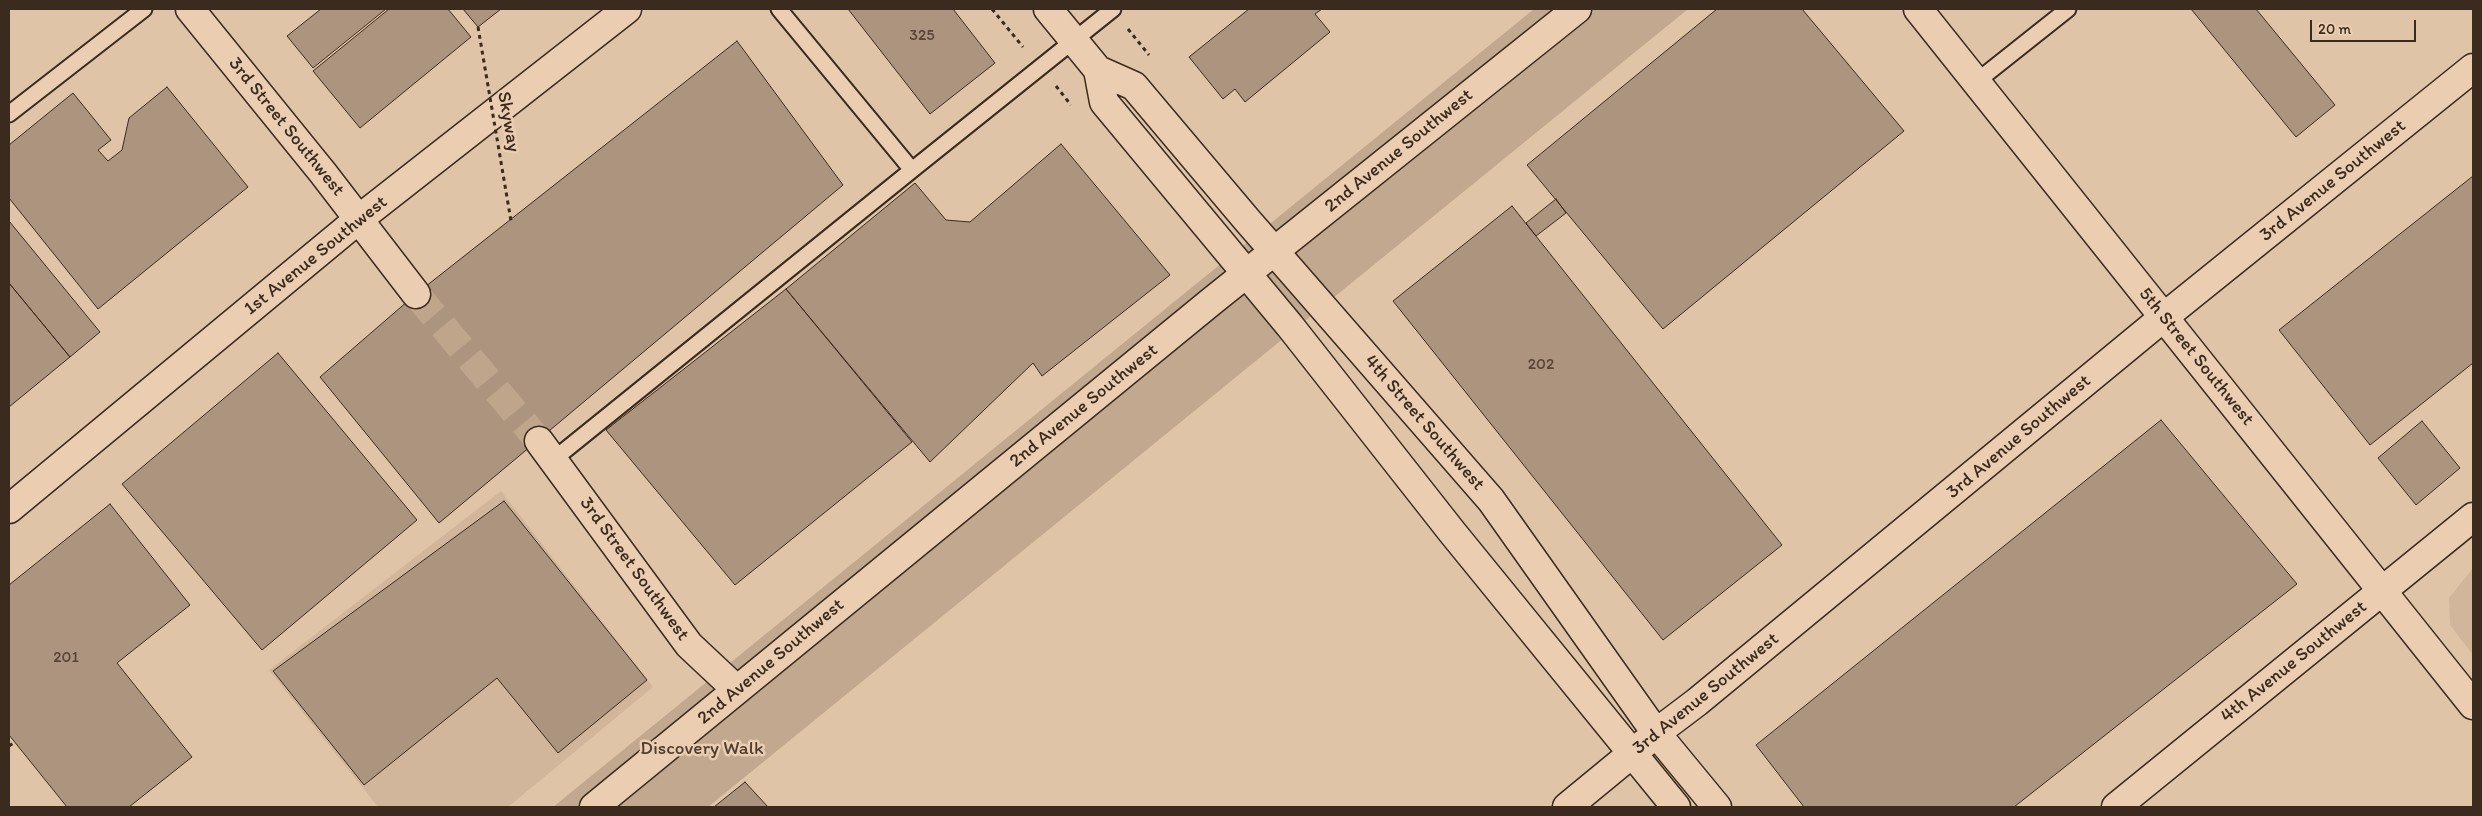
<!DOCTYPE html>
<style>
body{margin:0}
#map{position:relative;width:2482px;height:816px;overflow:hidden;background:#e0c4a8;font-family:Itim,sans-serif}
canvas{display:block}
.frame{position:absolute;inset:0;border:10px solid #3b2a1e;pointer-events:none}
.scale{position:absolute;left:2310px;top:20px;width:106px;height:22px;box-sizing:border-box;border:2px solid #3b2a1e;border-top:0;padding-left:6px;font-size:15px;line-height:18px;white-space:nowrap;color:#3b2a1e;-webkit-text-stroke:4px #ebceb1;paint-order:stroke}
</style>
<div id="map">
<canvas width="2482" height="816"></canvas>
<div class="frame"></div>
<div class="scale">20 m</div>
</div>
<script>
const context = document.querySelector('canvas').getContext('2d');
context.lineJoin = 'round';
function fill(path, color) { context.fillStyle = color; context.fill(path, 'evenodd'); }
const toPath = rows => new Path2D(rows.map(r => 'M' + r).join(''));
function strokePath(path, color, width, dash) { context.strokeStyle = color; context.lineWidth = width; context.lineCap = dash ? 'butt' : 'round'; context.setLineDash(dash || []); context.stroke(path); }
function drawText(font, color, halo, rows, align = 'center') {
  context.font = font + ' Itim,sans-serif'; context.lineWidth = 5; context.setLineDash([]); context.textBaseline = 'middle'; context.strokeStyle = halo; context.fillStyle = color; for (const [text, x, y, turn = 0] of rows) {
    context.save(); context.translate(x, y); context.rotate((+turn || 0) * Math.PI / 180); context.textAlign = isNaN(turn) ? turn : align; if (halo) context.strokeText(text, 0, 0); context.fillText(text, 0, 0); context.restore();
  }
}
fill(toPath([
 [501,491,653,687,508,807,378,807,269,670],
 [2473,568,2473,655,2450,625,2449,598]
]), '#d1b69b');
fill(toPath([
 [1534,9,1688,9,708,807,553,807]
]), '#c2a88f');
const building = toPath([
 [321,9,386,9,313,68,287,36,321,9],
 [389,9,448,9,471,37,360,128,313,71,389,9],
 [463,9,501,9,478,27,463,9],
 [848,9,953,9,995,63,930,114,848,9],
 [1249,9,1322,9,1315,14,1330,32,1245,102,1235,89,1223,99,1189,57,1249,9],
 [1717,9,1802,9,1904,131,1663,329,1527,165,1717,9],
 [2191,9,2256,9,2335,105,2296,137,2191,9],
 [737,41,843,185,439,523,320,377,416,294,737,41],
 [167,87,248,187,98,309,9,198,9,145,73,93,111,140,98,150,108,161,122,150,129,118,167,87],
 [1061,144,1170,275,1042,376,1033,363,930,462,786,289,915,183,946,220,970,222,1061,144],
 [2473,176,2473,363,2370,445,2279,330,2473,176],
 [1556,199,1566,213,1536,236,1526,223,1556,199],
 [1512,206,1782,545,1663,640,1393,301,1512,206],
 [9,221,100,332,70,357,9,283,9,221],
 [9,283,70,357,9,407,9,283],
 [786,289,912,442,735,585,606,430,786,289],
 [278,353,417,520,262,650,122,484,278,353],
 [2161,420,2297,584,2014,807,1804,807,1756,745,2161,420],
 [2422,421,2460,468,2416,505,2378,458,2422,421],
 [504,501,647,680,558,753,497,678,364,785,273,671,504,501],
 [110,504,190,605,117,663,192,757,129,807,67,807,9,735,9,585,110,504],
 [745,782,768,807,714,807,745,782]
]);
fill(building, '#ad947e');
strokePath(building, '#3b2a1e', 1);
strokePath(toPath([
 [416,294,539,441]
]), '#bfa58c', 28, [28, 14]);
const service = toPath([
 [779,9,912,170,1113,9],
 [1976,82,2068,9],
 [9,114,144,9],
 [553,460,912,170]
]);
const minor = toPath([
 [190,9,323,173,416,294],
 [1918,9,2473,705],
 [539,441,689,645,737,690],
 [9,509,359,219,627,9],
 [594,807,1212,301,1577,9]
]);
const tertiary = toPath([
 [1656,733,1697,702,2164,317,2473,68],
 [2116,807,2473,517]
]);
const secondary = toPath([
 [1048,9,1098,70,1134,86,1247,220,1491,500,1656,733,1717,807],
 [1098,70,1104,102,1290,326,1452,532,1676,807],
 [1567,807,1646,742]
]);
strokePath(service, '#3b2a1e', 19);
strokePath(minor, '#3b2a1e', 31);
strokePath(tertiary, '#3b2a1e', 31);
strokePath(secondary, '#3b2a1e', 31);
strokePath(toPath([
 [992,9,1023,47],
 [1128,29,1149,55],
 [1056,86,1071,105],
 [9,746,15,742]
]), '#3b2a1e', 3, [4, 4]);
strokePath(service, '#ebceb1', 15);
strokePath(minor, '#ebceb1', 28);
strokePath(tertiary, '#ebceb1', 28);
strokePath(secondary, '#ebceb1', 28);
strokePath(toPath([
 [478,27,511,221]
]), '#3b2a1e', 3, [4, 4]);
drawText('16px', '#584436', null, [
 ["325",922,36],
 ["202",1541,365],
 ["201",66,658]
]);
drawText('19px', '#3b2a1e', '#ebceb1', [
 ["Skyway",508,122,80],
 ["3rd Street Southwest",286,127,51],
 ["2nd Avenue Southwest",1399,151,-39],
 ["3rd Avenue Southwest",2333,181,-39],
 ["1st Avenue Southwest",316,256,-39],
 ["5th Street Southwest",2196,357,51],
 ["2nd Avenue Southwest",1084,406,-39],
 ["4th Street Southwest",1424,423,49],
 ["3rd Avenue Southwest",2019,437,-40],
 ["3rd Street Southwest",634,569,54],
 ["2nd Avenue Southwest",771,662,-40],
 ["4th Avenue Southwest",2294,662,-39],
 ["3rd Avenue Southwest",1706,694,-39]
]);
drawText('19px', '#4f3d2f', '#ebceb1', [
 ["Discovery Walk",702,749]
]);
</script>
